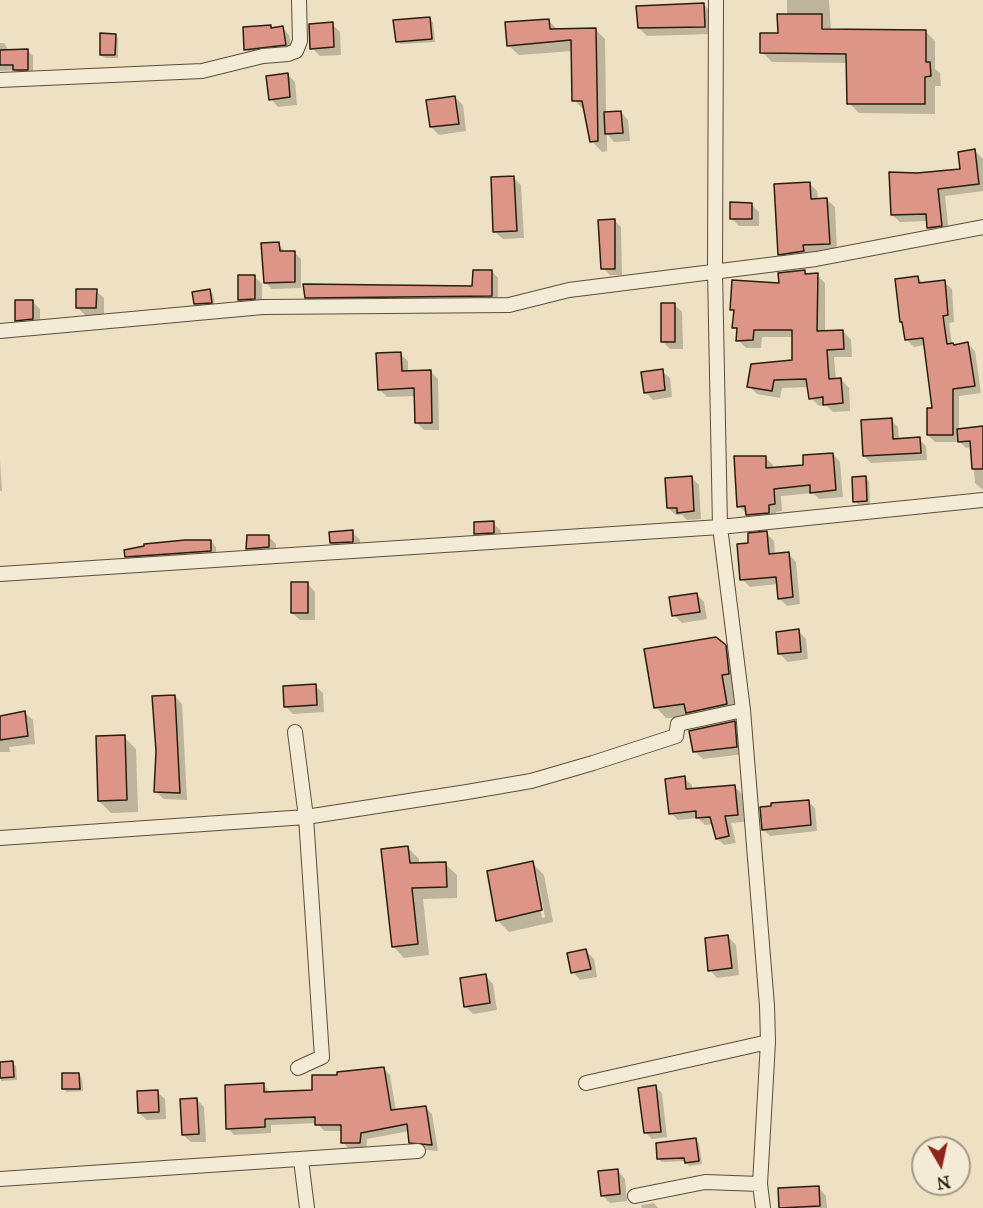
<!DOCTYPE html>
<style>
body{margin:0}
#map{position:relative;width:983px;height:1208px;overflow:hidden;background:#eee0c2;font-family:"IM FELL Great Primer",serif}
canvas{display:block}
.north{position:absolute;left:911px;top:1136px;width:60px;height:60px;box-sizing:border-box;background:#f4ebd7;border:2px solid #a39987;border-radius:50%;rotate:171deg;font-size:16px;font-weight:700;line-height:24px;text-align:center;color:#291d0f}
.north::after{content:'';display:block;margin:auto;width:21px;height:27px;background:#8f2418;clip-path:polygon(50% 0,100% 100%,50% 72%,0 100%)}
</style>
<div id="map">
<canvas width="983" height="1208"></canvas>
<div class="north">N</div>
</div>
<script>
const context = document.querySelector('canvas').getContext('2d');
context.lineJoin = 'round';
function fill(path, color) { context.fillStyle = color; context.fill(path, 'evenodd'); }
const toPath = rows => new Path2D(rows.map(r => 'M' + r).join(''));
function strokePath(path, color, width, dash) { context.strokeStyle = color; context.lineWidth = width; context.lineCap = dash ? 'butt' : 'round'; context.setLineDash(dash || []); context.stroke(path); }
fill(toPath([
 [787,0,829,0,831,31,925,31,935,41,935,69,940,73,941,86,935,86,935,114,859,113,849,103,848,63,772,62,762,52,779,34,787,16],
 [703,4,711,12,712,34,647,36,639,28],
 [429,19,433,22,435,42,401,44,397,41],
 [548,20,558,30,595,29,605,39,606,113,621,112,628,120,630,141,614,142,607,134,607,151,602,152,592,141,585,111,574,100,573,51,519,55,508,45],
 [332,24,340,32,341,55,320,56,312,48],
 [244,28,283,28,289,35,292,51,253,56,246,49],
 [115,35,118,39,118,58,105,58,101,54],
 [0,43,4,43,9,51,27,50,33,56,33,75,20,75,15,70,0,71],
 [287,74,295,82,297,105,278,107,271,99],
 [455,97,463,105,466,131,439,135,431,127],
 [975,151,983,159,983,191,945,196,949,233,936,235,928,228,928,221,900,222,892,215,917,175,961,170],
 [513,177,521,185,524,238,503,239,495,232],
 [809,183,817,191,818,200,827,200,835,207,837,251,810,252,811,259,787,262,779,254],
 [752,205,759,212,759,226,739,226,731,218],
 [614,220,621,227,622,275,610,275,603,268],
 [279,243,285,253,295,253,301,259,301,288,272,289,266,283],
 [492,271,498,278,498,302,312,303,306,297,474,288],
 [804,271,808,275,817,275,825,283,825,332,843,331,851,340,852,357,834,357,836,380,841,379,849,388,850,411,833,412,826,405,819,406,811,398,809,387,782,388,780,398,757,394,749,386,794,361,794,337,762,337,761,348,746,348,738,340,738,331,734,327,735,313,731,309],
 [254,276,262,284,262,306,247,307,239,300],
 [918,278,924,284,944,282,952,289,954,322,949,323,952,344,955,347,968,344,975,351,981,393,959,396,959,430,983,427,983,490,975,483,972,447,966,448,960,442,935,442,928,435,933,409,925,345,914,347,906,339],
 [96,291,104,298,104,316,85,315,78,308],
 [210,291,213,294,215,306,199,307,195,304],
 [32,301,40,309,40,326,24,328,17,320],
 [674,304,682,312,683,349,670,349,662,341],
 [400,354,408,361,408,372,430,371,438,379,439,430,424,430,416,422,416,396,387,397,379,389],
 [662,371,670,378,672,397,653,400,645,392],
 [891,420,898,427,899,440,919,439,926,446,927,460,871,463,864,456],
 [833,454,840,462,843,497,819,499,813,493,781,496,782,511,776,512,776,520,755,522,739,506,765,457,773,465,773,469,805,466],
 [0,460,2,491,0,491],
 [691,477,699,485,701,519,687,520,682,515,676,515,668,508],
 [866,478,869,481,870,504,858,504,855,501],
 [493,523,501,531,501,540,483,541,475,533],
 [352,532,360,540,360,549,339,550,331,542],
 [766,533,774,541,775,555,789,554,796,562,800,604,787,606,779,598,778,584,750,587,742,579,750,544],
 [269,537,276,544,276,555,255,556,248,548],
 [211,541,216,547,216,556,133,562,127,556],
 [308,584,315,592,315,620,300,620,292,613],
 [696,594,704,602,707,619,682,623,674,615],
 [798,631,806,639,808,659,788,662,780,654],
 [725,646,736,657,739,684,732,686,737,715,666,718,656,707],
 [315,686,323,693,324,712,293,714,285,706],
 [175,696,182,704,187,800,164,799,156,792],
 [25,713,33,720,35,744,9,747,10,752,0,752,0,717],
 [734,723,742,730,744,754,703,759,695,752],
 [124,737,136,749,138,812,111,813,99,801],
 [684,778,692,785,692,790,735,787,742,794,744,822,731,823,736,843,724,845,717,838,713,824,705,825,698,818,678,820,671,813],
 [808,801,815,808,817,831,770,836,763,829],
 [407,847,419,859,419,864,445,864,457,875,457,898,423,899,429,955,404,958,393,946],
 [532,863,544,875,553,922,509,932,497,920],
 [534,875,537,875,545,917,542,918],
 [728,937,736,945,739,975,717,978,710,970],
 [586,951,594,959,597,977,580,980,573,972],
 [485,976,493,984,497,1010,473,1014,465,1006],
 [0,1063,13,1063,16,1066,17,1080,1,1081],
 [383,1068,390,1075,396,1111,425,1107,432,1114,438,1151,417,1149,410,1142,409,1131,367,1139,366,1149,349,1149,343,1142,343,1131,324,1131,317,1123,271,1125,271,1133,234,1135,228,1128,264,1085,270,1093,313,1092,339,1077],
 [79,1074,82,1078,83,1091,67,1092,64,1089],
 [655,1087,662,1093,667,1137,652,1139,645,1132],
 [157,1092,165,1099,166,1119,147,1120,139,1113],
 [197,1100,204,1107,206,1142,191,1142,183,1135],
 [695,1140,699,1143,702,1164,689,1166,686,1161,662,1162,658,1158],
 [618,1171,625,1179,627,1201,610,1203,602,1195],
 [819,1188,826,1196,827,1208,780,1208,779,1190],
 [654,1203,658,1208,642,1208,641,1205]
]), '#0003');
const building = toPath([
 [704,3,705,27,638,28,636,6,704,3],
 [777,14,822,14,822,29,926,30,926,62,930,62,931,76,925,77,925,104,847,104,846,54,760,53,760,33,778,33,777,14],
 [430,17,432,39,396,42,393,20,430,17],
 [549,19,550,29,596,28,598,141,590,142,582,101,572,101,571,40,507,46,505,22,549,19],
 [333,22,334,47,310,49,309,24,333,22],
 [271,25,271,28,283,26,286,45,244,50,243,27,271,25],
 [100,33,116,34,115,55,100,55,100,33],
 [28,49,28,70,13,70,13,65,0,65,0,50,28,49],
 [288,73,290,97,269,100,266,76,288,73],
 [455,96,459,124,430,127,426,100,455,96],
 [621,111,623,133,605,134,604,112,621,111],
 [975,149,979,184,938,189,942,226,927,228,926,214,891,215,889,172,917,173,960,169,958,152,975,149],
 [514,176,517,231,493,232,491,177,514,176],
 [810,182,811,199,827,198,830,244,803,245,804,251,778,255,774,184,810,182],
 [730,202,752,203,752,219,730,219,730,202],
 [615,219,615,269,601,269,598,220,615,219],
 [279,242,280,251,295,251,295,282,264,283,261,243,279,242],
 [473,270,492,270,492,296,305,298,303,284,472,286,473,270],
 [805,270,805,274,818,273,817,331,843,330,844,349,827,350,829,379,841,378,843,403,823,405,823,397,809,399,806,379,774,380,772,391,747,387,751,364,792,360,792,330,754,330,753,340,736,341,737,328,732,328,734,310,730,310,732,280,779,283,778,273,805,270],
 [238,275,255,275,255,299,238,300,238,275],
 [918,276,919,283,945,280,948,315,943,316,947,344,953,343,954,345,968,342,975,386,953,389,953,435,927,435,927,408,932,408,923,338,905,340,902,322,900,322,895,279,918,276],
 [76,289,97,289,96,308,76,308,76,289],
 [210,289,212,303,194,304,192,292,210,289],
 [15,300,33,300,33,319,15,321,15,300],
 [661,303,675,303,675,342,661,342,661,303],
 [401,352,402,371,431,370,432,423,415,423,414,388,378,390,376,353,401,352],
 [663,369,665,390,644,393,641,372,663,369],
 [892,418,893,439,920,437,921,453,863,456,861,420,892,418],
 [983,426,983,469,972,469,970,441,958,442,957,429,983,426],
 [833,453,836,490,810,493,810,485,774,489,775,504,769,505,769,513,746,515,745,506,737,507,734,456,766,456,766,468,803,465,803,455,833,453],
 [692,476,694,511,677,513,677,508,667,508,665,478,692,476],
 [866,476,867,501,853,502,852,477,866,476],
 [494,521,494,533,474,534,474,522,494,521],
 [353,530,353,542,330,543,329,532,353,530],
 [767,531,769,554,789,552,793,597,778,599,776,577,740,580,737,544,748,543,748,533,767,531],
 [247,535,269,535,269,547,246,549,247,535],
 [185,540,211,540,211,551,125,557,124,550,144,546,144,544,185,540],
 [291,582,308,582,308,613,291,613,291,582],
 [697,593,700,612,672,616,669,597,697,593],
 [799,629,801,652,778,654,776,632,799,629],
 [716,637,726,645,729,674,722,675,727,704,686,713,684,704,654,708,644,649,716,637],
 [316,684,317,705,284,707,283,686,316,684],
 [175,695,180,793,154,792,156,751,152,696,175,695],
 [25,711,28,736,0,740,0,716,25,711],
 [735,721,737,747,693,752,689,731,735,721],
 [125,735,127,800,98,801,96,736,125,735],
 [685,776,686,789,735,785,738,815,725,816,729,836,716,839,710,817,696,818,696,811,669,814,665,779,685,776],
 [809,800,811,825,762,830,760,807,771,806,771,803,809,800],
 [408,846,410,863,446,862,447,887,412,888,418,944,392,947,381,849,408,846],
 [533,861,542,910,496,921,487,871,533,861],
 [728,935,732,968,708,971,705,938,728,935],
 [586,949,591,969,571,973,567,953,586,949],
 [486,974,490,1003,464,1007,460,978,486,974],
 [13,1061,14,1077,0,1078,0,1062,13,1061],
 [384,1067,391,1110,426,1106,432,1145,409,1143,407,1124,361,1133,360,1143,341,1143,341,1125,315,1125,315,1117,265,1119,265,1127,226,1129,225,1085,264,1083,264,1092,312,1090,312,1075,337,1075,337,1072,384,1067],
 [62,1073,79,1073,80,1089,62,1089,62,1073],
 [656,1085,661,1132,644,1133,638,1088,656,1085],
 [158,1090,159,1112,138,1113,137,1091,158,1090],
 [197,1098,199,1134,182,1135,180,1099,197,1098],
 [696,1138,699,1161,685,1163,684,1158,657,1159,656,1143,696,1138],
 [618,1169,620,1194,601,1196,598,1171,618,1169],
 [819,1186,820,1206,779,1208,778,1188,819,1186]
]);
fill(building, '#dd9587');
strokePath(building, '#291d0f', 1.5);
const minor = toPath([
 [716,0,715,271,720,527,743,710,767,1006,768,1042,760,1184,763,1208],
 [0,80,202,71,263,56,288,54,296,51,300,41,299,0],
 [0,331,263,307,509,305,569,290,816,259,983,227],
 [0,574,720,527,983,500],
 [295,732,306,817,322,1057,298,1068],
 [0,838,306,817,467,792,531,781,593,763,676,736,678,724,743,710],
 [586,1083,768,1042],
 [301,1160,307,1208],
 [0,1179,418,1151],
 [635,1196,705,1182,760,1184]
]);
strokePath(minor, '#5a4e3c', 16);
strokePath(minor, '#f4ebd7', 14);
</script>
